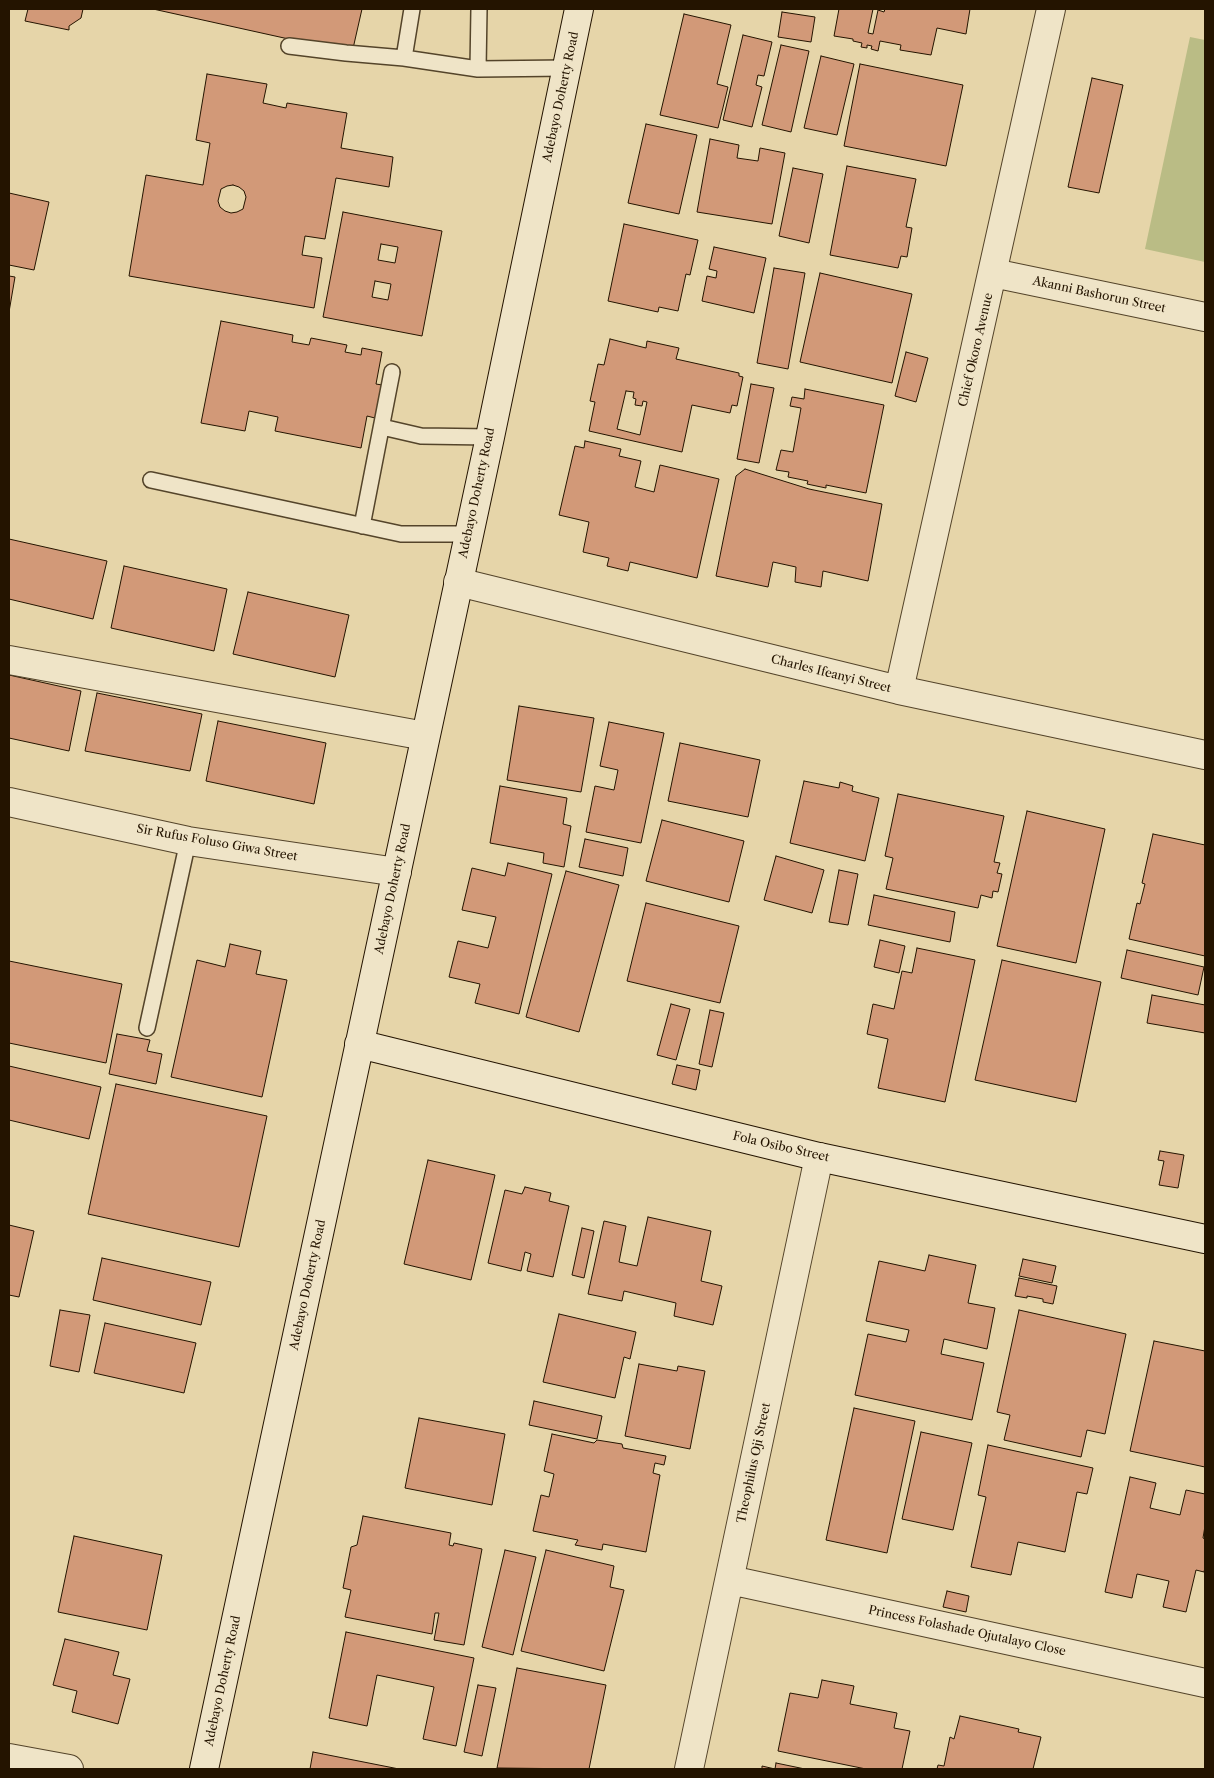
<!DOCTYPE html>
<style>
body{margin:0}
#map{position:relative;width:1214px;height:1778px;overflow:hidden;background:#e6d5a9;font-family:"Libre Caslon Text",serif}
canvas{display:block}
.frame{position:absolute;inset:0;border:10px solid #241400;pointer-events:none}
</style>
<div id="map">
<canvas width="1214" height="1778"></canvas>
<div class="frame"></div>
</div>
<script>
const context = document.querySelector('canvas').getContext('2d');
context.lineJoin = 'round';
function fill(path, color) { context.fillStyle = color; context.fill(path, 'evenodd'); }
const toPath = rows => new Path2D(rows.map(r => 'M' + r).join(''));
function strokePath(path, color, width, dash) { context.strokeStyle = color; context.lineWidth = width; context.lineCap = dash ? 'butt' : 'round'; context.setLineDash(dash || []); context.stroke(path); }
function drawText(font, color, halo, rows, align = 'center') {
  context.font = font + ' "Libre Caslon Text",serif'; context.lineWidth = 5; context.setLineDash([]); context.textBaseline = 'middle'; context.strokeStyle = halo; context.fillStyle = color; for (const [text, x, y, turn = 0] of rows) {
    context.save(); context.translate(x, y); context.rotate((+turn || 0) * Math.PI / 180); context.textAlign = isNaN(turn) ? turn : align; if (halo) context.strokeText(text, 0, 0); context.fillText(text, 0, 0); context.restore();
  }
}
fill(toPath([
 [1190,37,1205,40,1205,262,1145,249]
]), '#babc85');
const building = toPath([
 [28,9,83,9,81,18,69,26,69,30,25,21,28,9],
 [153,9,362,9,352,53,153,9],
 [839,9,873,9,868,33,873,34,878,10,884,12,885,9,970,9,966,34,937,28,931,55,900,50,901,45,880,41,878,51,871,49,872,46,867,45,867,48,861,47,862,43,853,41,853,39,834,36,839,9],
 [782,12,815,17,811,42,778,37,782,12],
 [684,14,731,25,717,84,728,87,718,128,660,115,684,14],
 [743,35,772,42,764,76,758,75,756,85,762,87,752,127,723,120,743,35],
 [781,45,809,51,791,132,762,125,781,45],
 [821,56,854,64,837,135,804,128,821,56],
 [860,64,963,85,946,166,844,146,860,64],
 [207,74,267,84,263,103,286,108,287,103,347,113,341,148,393,157,389,187,336,178,325,239,305,236,302,255,322,258,314,308,129,276,146,175,203,185,210,143,196,140,207,74],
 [233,185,239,187,244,191,246,197,243,209,237,212,231,213,225,211,220,207,218,201,221,189,227,186,233,185],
 [1092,78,1123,85,1099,193,1068,187,1092,78],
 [646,124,697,135,679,214,628,203,646,124],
 [710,139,739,145,737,158,758,161,760,148,785,153,772,224,697,212,710,139],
 [847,166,916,179,906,227,912,228,907,257,901,256,898,268,830,255,847,166],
 [793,168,823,174,809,243,779,236,793,168],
 [9,193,49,202,34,270,9,265,9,193],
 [343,212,442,231,422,336,323,317,343,212],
 [381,244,398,247,395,263,378,260,381,244],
 [375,281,391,284,388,300,372,297,375,281],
 [624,224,698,240,690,275,686,274,678,311,659,307,658,312,608,301,624,224],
 [714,247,766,258,754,313,702,301,707,276,716,278,717,271,709,269,714,247],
 [774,268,805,273,788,369,757,363,774,268],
 [820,273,912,294,892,383,800,362,820,273],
 [9,276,15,277,9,312,9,276],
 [221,321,293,335,292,342,309,345,311,338,347,345,345,352,361,355,362,348,382,352,376,384,382,385,375,418,367,416,361,448,275,431,278,417,249,411,245,431,201,423,221,321],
 [610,339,646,348,647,341,679,348,676,359,739,373,739,376,743,377,737,406,732,405,730,413,692,405,682,452,589,431,595,402,590,401,598,364,604,365,610,339],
 [626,391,634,392,633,398,636,399,635,405,642,406,643,401,647,402,640,435,617,429,626,391],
 [906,352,928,358,916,402,895,396,906,352],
 [751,384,774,388,759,463,737,459,751,384],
 [805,389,884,405,866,493,826,485,826,488,807,484,808,481,788,477,789,472,776,470,781,450,793,452,801,408,790,406,792,397,804,399,805,389],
 [585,441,621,449,619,456,641,461,635,487,654,492,660,465,719,479,697,578,630,562,628,571,607,566,609,558,583,552,589,522,559,515,575,446,584,448,585,441],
 [745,469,809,489,882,504,868,581,823,571,821,587,795,582,796,567,773,562,768,587,716,576,736,476,745,469],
 [9,539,107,561,93,619,9,599,9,539],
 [124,566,227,589,214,651,111,628,124,566],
 [248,592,349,615,335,677,233,654,248,592],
 [9,675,81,691,69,751,9,738,9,675],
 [97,693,202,714,190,771,85,751,97,693],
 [519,706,594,718,581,792,507,780,519,706],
 [218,721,326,743,314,804,206,781,218,721],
 [609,722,664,733,641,843,586,832,595,786,614,790,618,770,600,766,609,722],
 [680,743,760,760,748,817,668,801,680,743],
 [804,781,839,788,840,782,853,786,852,791,879,798,865,861,790,843,804,781],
 [500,786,567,798,563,824,571,826,564,867,543,863,544,853,490,843,500,786],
 [898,794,1004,816,994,862,1000,863,997,873,1002,874,998,892,993,891,992,898,981,895,978,908,886,889,893,858,885,856,898,794],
 [1027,811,1105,829,1076,963,997,946,1027,811],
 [662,820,744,841,729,902,646,881,662,820],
 [1153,834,1205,845,1205,956,1129,939,1137,903,1140,904,1145,884,1142,883,1153,834],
 [585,839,628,848,623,876,579,867,585,839],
 [776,856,824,870,812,913,764,900,776,856],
 [508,863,552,874,519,1014,475,1003,480,984,449,977,458,941,488,948,496,917,462,910,472,868,505,876,508,863],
 [839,870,858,874,848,925,829,922,839,870],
 [566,871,619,885,579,1032,526,1017,566,871],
 [874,895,955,912,950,942,868,925,874,895],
 [646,903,739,926,720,1003,627,981,646,903],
 [880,940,905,946,899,973,874,967,880,940],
 [230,944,261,951,256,974,287,980,262,1097,171,1077,197,960,225,967,230,944],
 [917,948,975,960,945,1102,878,1088,888,1039,867,1034,873,1004,894,1009,902,971,912,973,917,948],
 [1127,950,1204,967,1198,995,1121,978,1127,950],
 [1002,960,1101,982,1076,1102,975,1080,1002,960],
 [9,961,122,984,106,1063,9,1043,9,961],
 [1152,995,1205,1005,1205,1033,1147,1023,1152,995],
 [671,1004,690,1009,676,1060,657,1055,671,1004],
 [710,1010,724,1013,712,1067,699,1064,710,1010],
 [117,1034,150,1040,147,1051,162,1054,156,1084,109,1074,117,1034],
 [677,1065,700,1070,696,1090,672,1084,677,1065],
 [9,1066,101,1087,89,1139,9,1120,9,1066],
 [116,1084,267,1116,239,1247,88,1214,116,1084],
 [1160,1151,1184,1155,1178,1188,1159,1185,1164,1161,1158,1160,1160,1151],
 [428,1160,495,1175,471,1280,404,1264,428,1160],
 [525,1187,551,1193,549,1201,569,1206,553,1277,527,1271,531,1254,525,1252,521,1271,488,1263,505,1190,522,1194,525,1187],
 [648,1217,711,1231,701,1281,722,1286,713,1325,674,1316,676,1303,624,1291,622,1301,588,1294,604,1221,626,1226,619,1262,637,1266,648,1217],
 [9,1225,34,1231,19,1297,9,1295,9,1225],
 [582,1228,594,1231,584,1278,572,1275,582,1228],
 [929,1255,976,1265,968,1303,995,1308,987,1349,944,1339,941,1354,984,1363,972,1420,855,1395,868,1334,906,1342,909,1330,866,1321,879,1261,925,1271,929,1255],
 [102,1258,211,1282,201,1325,93,1300,102,1258],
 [1023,1259,1056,1266,1052,1283,1019,1276,1023,1259],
 [1019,1278,1057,1286,1053,1304,1043,1302,1043,1299,1027,1296,1027,1298,1015,1296,1019,1278],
 [60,1310,90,1315,79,1372,50,1366,60,1310],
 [1019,1310,1126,1334,1105,1434,1087,1430,1081,1457,1004,1440,1010,1415,997,1412,1019,1310],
 [559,1314,636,1332,630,1359,624,1357,615,1398,543,1382,559,1314],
 [105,1323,196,1343,184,1393,94,1373,105,1323],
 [1154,1341,1205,1351,1205,1467,1130,1451,1154,1341],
 [639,1364,677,1371,678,1366,705,1371,690,1449,625,1436,639,1364],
 [534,1401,602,1416,597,1439,529,1425,534,1401],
 [854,1408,915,1421,887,1553,826,1540,854,1408],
 [419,1418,505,1434,492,1505,405,1488,419,1418],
 [921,1432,972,1443,953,1530,902,1519,921,1432],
 [552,1434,594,1443,597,1440,622,1444,623,1448,666,1456,664,1465,655,1463,653,1473,660,1475,646,1552,603,1544,602,1550,575,1545,578,1540,533,1531,541,1495,549,1497,554,1474,544,1471,552,1434],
 [988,1445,1093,1468,1087,1494,1077,1492,1065,1552,1018,1542,1011,1575,971,1567,986,1497,978,1495,988,1445],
 [1130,1477,1156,1483,1150,1508,1180,1515,1186,1490,1205,1494,1205,1526,1203,1538,1205,1539,1205,1567,1204,1572,1196,1570,1186,1612,1163,1607,1169,1581,1137,1574,1132,1598,1105,1592,1130,1477],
 [363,1516,451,1533,449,1545,453,1546,454,1543,482,1549,464,1645,434,1640,439,1613,435,1613,432,1634,345,1617,351,1590,343,1588,351,1547,357,1545,363,1516],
 [74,1536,162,1555,147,1630,58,1612,74,1536],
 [505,1550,536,1557,513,1655,482,1647,505,1550],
 [546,1550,614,1566,610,1587,624,1590,604,1671,521,1651,546,1550],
 [947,1591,969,1596,966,1612,943,1607,947,1591],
 [346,1632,474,1658,456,1746,423,1739,434,1687,377,1675,367,1726,329,1718,346,1632],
 [65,1639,119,1652,113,1675,130,1679,118,1724,72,1712,77,1691,53,1685,65,1639],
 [517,1668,606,1685,589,1769,497,1768,517,1668],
 [822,1680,854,1686,850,1704,897,1713,894,1728,910,1731,902,1769,866,1769,778,1751,790,1693,818,1698,822,1680],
 [478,1685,496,1688,482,1756,464,1752,478,1685],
 [960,1716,1019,1729,1018,1732,1041,1737,1033,1769,937,1769,938,1765,944,1766,950,1737,954,1739,960,1716],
 [313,1752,399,1769,310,1769,313,1752],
 [776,1763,805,1769,762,1769,762,1766,775,1769,776,1763]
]);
fill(building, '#d29978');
strokePath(building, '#241400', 1);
const lane = toPath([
 [289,46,346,53,404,58,478,69,567,68],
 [404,58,412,9],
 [478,69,479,9],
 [382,427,421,436,490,437],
 [151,480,401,534,468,534],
 [362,526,392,372],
 [147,1028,188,841]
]);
const street = toPath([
 [993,273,1205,317],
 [458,582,899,690,1205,755],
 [9,660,425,736],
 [899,690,1051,9],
 [9,802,188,841,397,872],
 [730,1580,1205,1683],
 [9,1758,69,1769],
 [689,1769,819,1157]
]);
const secondary = toPath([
 [359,1044,819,1157,1205,1239],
 [204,1769,490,437,579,9]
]);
strokePath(lane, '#54442a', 18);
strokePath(street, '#54442a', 30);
strokePath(secondary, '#241400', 30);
strokePath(lane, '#efe4c7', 15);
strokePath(street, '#efe4c7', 28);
strokePath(secondary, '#efe4c7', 28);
drawText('12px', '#241400', '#efe4c7', [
 ["Adebayo Doherty Road",561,97,-78],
 ["Akanni Bashorun Street",1099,295,12],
 ["Chief Okoro Avenue",976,350,-77],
 ["Adebayo Doherty Road",477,493,-78],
 ["Charles Ifeanyi Street",831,674,14],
 ["Sir Rufus Foluso Giwa Street",217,843,10],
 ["Adebayo Doherty Road",393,889,-78],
 ["Fola Osibo Street",781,1147,13],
 ["Adebayo Doherty Road",308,1285,-78],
 ["Theophilus Oji Street",754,1463,-78],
 ["Princess Folashade Ojutalayo Close",967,1631,12],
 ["Adebayo Doherty Road",223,1681,-78]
]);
</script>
